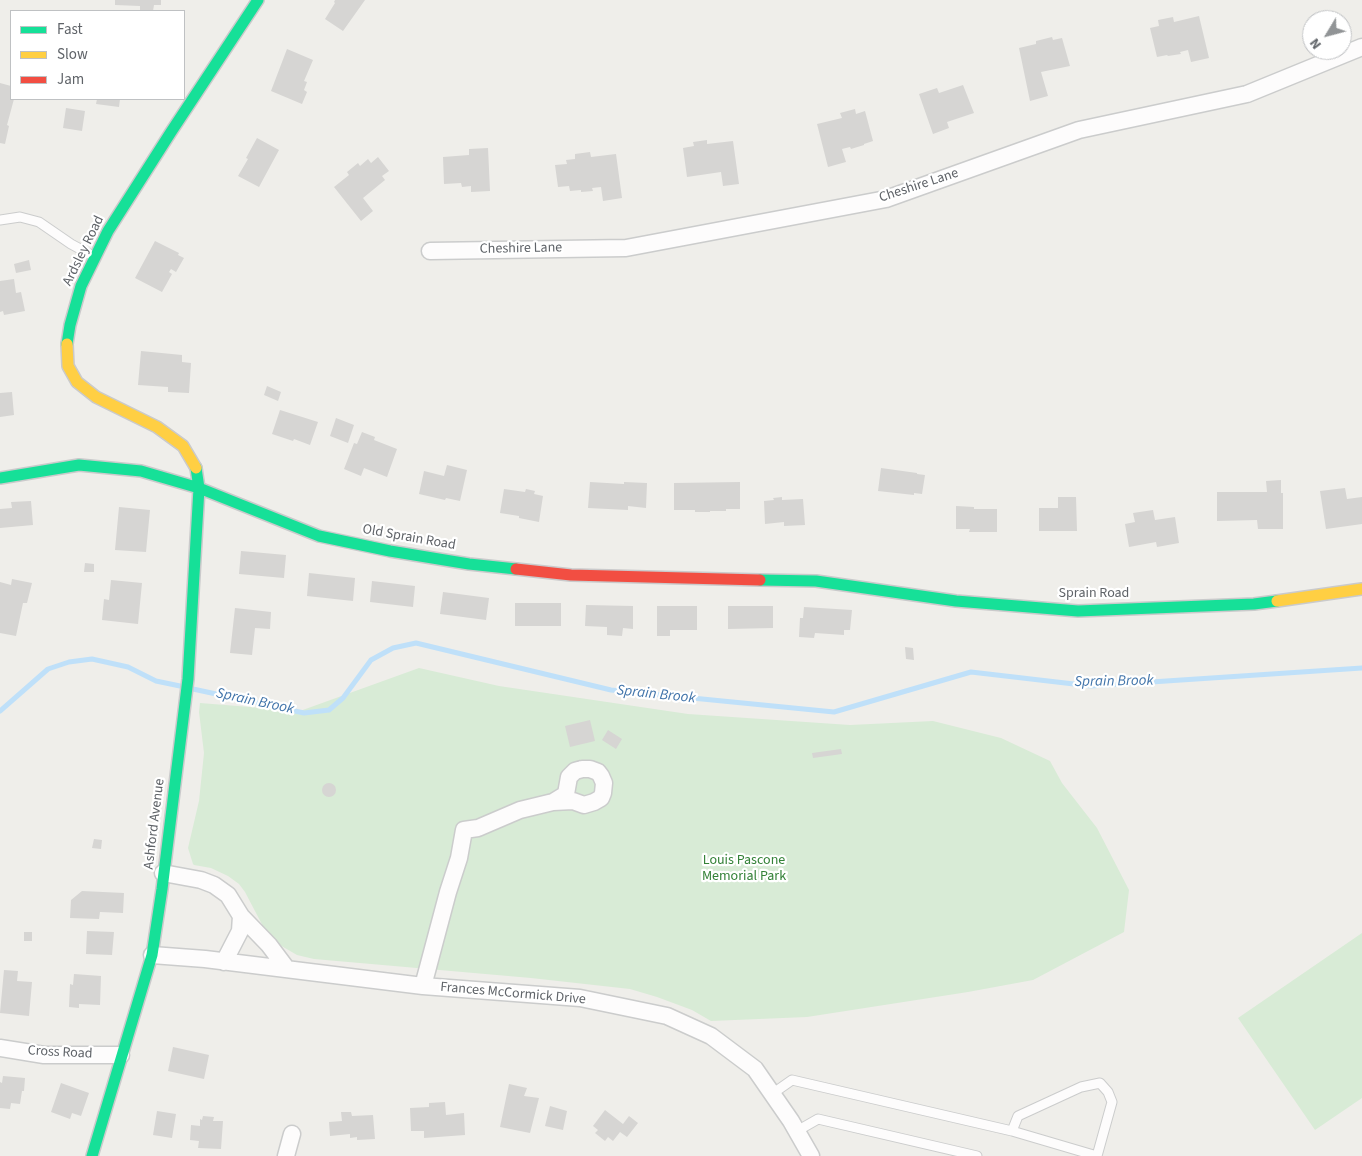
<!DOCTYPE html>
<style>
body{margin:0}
#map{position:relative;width:1362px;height:1156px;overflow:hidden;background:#efeeea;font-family:"Source Sans 3",sans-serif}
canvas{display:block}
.legend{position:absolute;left:10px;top:10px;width:175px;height:90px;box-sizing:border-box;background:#fff;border:1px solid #bfc1c3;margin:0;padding:6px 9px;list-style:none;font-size:15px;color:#5f6368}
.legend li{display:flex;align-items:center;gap:10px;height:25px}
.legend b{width:25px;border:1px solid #bfc1c3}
.north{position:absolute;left:1302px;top:10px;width:50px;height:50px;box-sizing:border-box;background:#fff;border:1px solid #bfc1c3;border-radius:50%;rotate:233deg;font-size:14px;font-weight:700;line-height:20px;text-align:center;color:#5f6368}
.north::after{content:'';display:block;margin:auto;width:18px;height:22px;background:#919496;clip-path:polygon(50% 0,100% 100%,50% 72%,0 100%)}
</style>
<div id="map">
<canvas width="1362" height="1156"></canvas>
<ul class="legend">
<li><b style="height:6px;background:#16e098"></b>Fast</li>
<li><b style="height:6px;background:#ffcf43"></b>Slow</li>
<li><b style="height:6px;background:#f24e42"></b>Jam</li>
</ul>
<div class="north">N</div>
</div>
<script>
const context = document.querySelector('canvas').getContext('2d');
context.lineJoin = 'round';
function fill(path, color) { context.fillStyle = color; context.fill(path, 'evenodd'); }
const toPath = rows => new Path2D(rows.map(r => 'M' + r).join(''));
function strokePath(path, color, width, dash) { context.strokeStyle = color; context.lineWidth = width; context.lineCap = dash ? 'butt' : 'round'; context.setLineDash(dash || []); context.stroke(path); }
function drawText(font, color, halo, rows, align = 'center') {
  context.font = font + ' "Source Sans 3",sans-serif'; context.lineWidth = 4.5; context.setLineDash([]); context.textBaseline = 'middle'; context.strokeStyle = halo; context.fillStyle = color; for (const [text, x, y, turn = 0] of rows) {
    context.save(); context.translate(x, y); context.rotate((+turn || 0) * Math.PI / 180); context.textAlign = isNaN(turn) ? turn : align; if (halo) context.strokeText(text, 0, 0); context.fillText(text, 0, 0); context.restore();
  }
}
fill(toPath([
 [419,668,499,686,688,714,850,725,933,721,1001,738,1050,761,1062,783,1097,828,1129,890,1124,932,1033,980,968,992,807,1017,711,1021,692,1010,657,997,630,989,531,978,314,959,297,955,278,944,266,932,245,892,239,884,228,876,211,868,194,865,193,864,188,848,199,801,204,753,199,712,200,703,300,711],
 [1362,933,1362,1098,1315,1130,1238,1018]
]), '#d8ebd6');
strokePath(toPath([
 [193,689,304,713,329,710,343,698,371,660,393,648,416,643,611,690,834,712,971,672,1091,686,1362,668],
 [0,711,48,669,69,662,92,659,128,667,156,681,180,686]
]), '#bfe0f9', 5);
fill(toPath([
 [115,0,161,0,161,5,154,5,153,11,140,11,140,6,115,5],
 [335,0,365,0,343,31,325,19,335,3,334,2],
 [1199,16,1209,58,1191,62,1188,50,1180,52,1181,54,1168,56,1167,55,1157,57,1150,28,1159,26,1158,20,1173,17,1174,22],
 [1052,37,1053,40,1062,38,1070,66,1041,72,1048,96,1030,101,1019,48,1036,44,1036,41],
 [287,49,313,60,304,81,307,82,304,90,307,92,302,104,271,91],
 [0,83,11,86,11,99,14,99,7,125,9,126,5,144,0,143],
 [963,85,974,113,947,122,949,128,933,134,919,94,937,88,939,93],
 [97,99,120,99,119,107,96,104],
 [66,108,85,111,82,131,63,128],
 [855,109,856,114,865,111,873,141,864,144,864,145,851,149,850,147,842,149,846,162,828,167,817,124,842,118,840,113],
 [257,138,279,150,259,187,238,176,248,159,246,158],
 [707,140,707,144,733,141,739,184,723,186,721,172,687,177,683,148,694,146,693,142],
 [488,148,490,191,471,192,471,186,462,187,461,183,444,184,443,157,469,155,469,149],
 [590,152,591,157,616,154,622,198,603,201,601,187,592,188,593,191,581,192,581,190,570,191,569,186,558,187,555,165,567,164,566,160,575,159,575,154],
 [378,157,389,171,382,176,385,180,363,198,373,211,361,221,334,187,349,175,347,172,358,163,360,166,368,159,371,163],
 [155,241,179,253,178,255,184,258,176,272,171,269,169,272,172,274,162,292,135,278],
 [29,260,31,270,16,273,14,264],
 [14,279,16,293,21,292,25,311,4,315,3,311,0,312,0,281],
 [141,351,182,355,182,362,191,363,189,393,168,392,168,387,138,385],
 [267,386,281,392,278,401,264,395],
 [12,392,14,415,0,417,0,393],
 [280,410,318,422,310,445,294,439,293,441,272,434],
 [336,418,354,425,348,443,330,436],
 [362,432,375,437,374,440,397,449,387,477,364,468,361,476,344,469,354,443,357,444],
 [447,465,467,470,460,501,446,498,445,500,419,494,424,471,444,476],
 [881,468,917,473,917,474,925,475,922,494,914,493,914,495,878,491],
 [1281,480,1281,493,1283,493,1283,529,1258,529,1257,520,1217,521,1217,492,1267,492,1266,481],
 [590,482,624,484,624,482,647,483,646,508,628,506,628,510,588,508],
 [740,482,740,509,726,509,726,511,710,511,710,512,695,512,695,510,674,510,674,483],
 [1345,488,1347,499,1362,497,1362,524,1326,529,1320,491],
 [504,489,525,492,526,489,535,491,534,494,543,496,539,522,519,518,519,516,500,513],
 [782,497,782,500,803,499,805,525,784,526,784,522,765,524,764,501,774,500,773,498],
 [1058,497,1076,497,1077,531,1039,531,1039,508,1058,508],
 [31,501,33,525,0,528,0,509,12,508,11,502],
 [956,506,974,507,974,509,997,509,997,532,969,532,970,529,956,529],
 [119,507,150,510,146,552,115,550],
 [1153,510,1155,520,1175,517,1179,543,1157,547,1156,542,1129,547,1125,524,1135,522,1133,513],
 [241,551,286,555,284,578,239,574],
 [85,563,94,564,94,572,84,572],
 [309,573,355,578,353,601,307,596],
 [12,579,32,583,27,603,23,603,16,636,0,633,0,582,11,585],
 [111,580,142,583,138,624,102,620,104,599,109,600],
 [372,581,415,586,413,607,370,602],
 [443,592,489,598,486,620,440,614],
 [515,603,561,603,561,626,515,626],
 [586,605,633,606,633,629,623,628,622,636,607,635,607,627,585,626],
 [657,606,697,606,697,630,670,630,670,636,657,636],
 [728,606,773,606,773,628,728,629],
 [804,607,852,610,850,630,844,630,844,635,815,633,814,638,799,637,800,618,803,618],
 [235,608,271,612,270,629,255,628,252,655,230,653],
 [905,647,913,648,914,660,906,659],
 [590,720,595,741,570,747,565,726],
 [608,730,622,739,616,749,602,740],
 [841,749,842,754,813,758,812,753],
 '322 790a7 7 0 1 1 14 0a7 7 0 1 1-14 0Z',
 [94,839,102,840,101,849,92,848],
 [82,891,124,893,123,913,100,912,99,919,70,918,71,900],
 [87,931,114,932,112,955,86,954],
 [24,932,32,932,32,941,24,941],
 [4,970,18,971,17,981,32,982,29,1016,0,1013],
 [74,974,101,976,100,1005,79,1004,79,1008,69,1007,70,984,73,985],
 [173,1047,209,1055,204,1079,168,1071],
 [3,1076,25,1078,24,1091,22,1091,20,1104,11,1103,10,1109,0,1108,0,1082,2,1083],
 [61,1083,89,1093,81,1116,72,1113,70,1119,51,1112],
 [509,1084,527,1088,524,1096,539,1098,530,1133,500,1127],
 [445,1102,446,1115,464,1113,465,1135,424,1138,424,1131,411,1131,410,1108,429,1107,429,1103],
 [550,1106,567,1111,563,1130,545,1126],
 [605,1110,623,1124,629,1116,638,1123,627,1137,620,1132,613,1141,608,1137,605,1141,595,1133,598,1130,593,1126],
 [157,1111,176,1114,172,1138,153,1135],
 [341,1112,351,1112,352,1116,373,1115,375,1139,357,1140,357,1137,350,1138,350,1134,330,1136,329,1122,342,1121],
 [203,1116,214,1117,213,1121,223,1121,221,1149,198,1148,199,1141,190,1140,191,1125,200,1126,200,1119,202,1120]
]), '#d6d5d3');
const lane = toPath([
 [0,220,20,217,39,222,71,244,95,257],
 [772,1094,792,1080,1012,1131,1097,1156,1112,1102,1108,1092,1100,1083,1081,1087,1018,1116,1012,1131],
 [797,1131,818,1119,977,1156]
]);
const street = toPath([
 [430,251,626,248,886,199,1079,130,1247,94,1362,47],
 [582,769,590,769,598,772,601,776,604,783,603,793,601,798,594,802,584,805,573,801,553,802,566,794,569,777,575,771,582,769],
 [163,873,201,880,214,885,228,895,241,916,269,945,287,969],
 [152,955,205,959,423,986,580,998,667,1016,711,1036,755,1069,791,1121,811,1156],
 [224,962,240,931,241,916],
 [423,986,448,892,459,858,464,830,478,828,520,810,553,802],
 [0,1048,44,1055,121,1055],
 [286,1156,292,1134]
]);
const fast = toPath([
 [67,344,70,325,81,286,108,231,171,132,258,0],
 [0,478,79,465,141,471,199,488,319,536,390,551,469,564,516,569],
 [760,580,816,581,956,601,1078,611,1254,604,1277,601],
 [92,1156,152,955,162,889,188,679,199,488,196,468]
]);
const slow = toPath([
 [67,344,68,366,77,382,96,397,157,427,183,446,196,468],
 [1277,601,1362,589]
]);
const jam = toPath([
 [516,569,571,575,760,580]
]);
strokePath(lane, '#cbcccc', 11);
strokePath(street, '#cbcccc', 19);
strokePath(fast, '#cacacb', 14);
strokePath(slow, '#cacacb', 14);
strokePath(jam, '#cacacb', 14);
strokePath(lane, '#fdfcfc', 9);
strokePath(street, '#fdfcfc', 16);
strokePath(fast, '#16e098', 11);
strokePath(slow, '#ffcf43', 11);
strokePath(jam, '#f24e42', 11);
drawText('14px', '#5f6368', '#fff', [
 ["Cheshire Lane",919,186,-18],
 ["Cheshire Lane",521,249,-1],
 ["Ardsley Road",84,251,-64],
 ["Old Sprain Road",409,538,10],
 ["Sprain Road",1094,594],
 ["Ashford Avenue",155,824,-83],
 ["Frances McCormick Drive",513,994,5],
 ["Cross Road",60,1053,3]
]);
drawText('14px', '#348238', '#fff', [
 ["Louis Pascone",744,861],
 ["Memorial Park",744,877]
]);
drawText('italic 15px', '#4174aa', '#fff', [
 ["Sprain Brook",1114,682,-1],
 ["Sprain Brook",656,695,6],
 ["Sprain Brook",255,702,12]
]);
</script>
